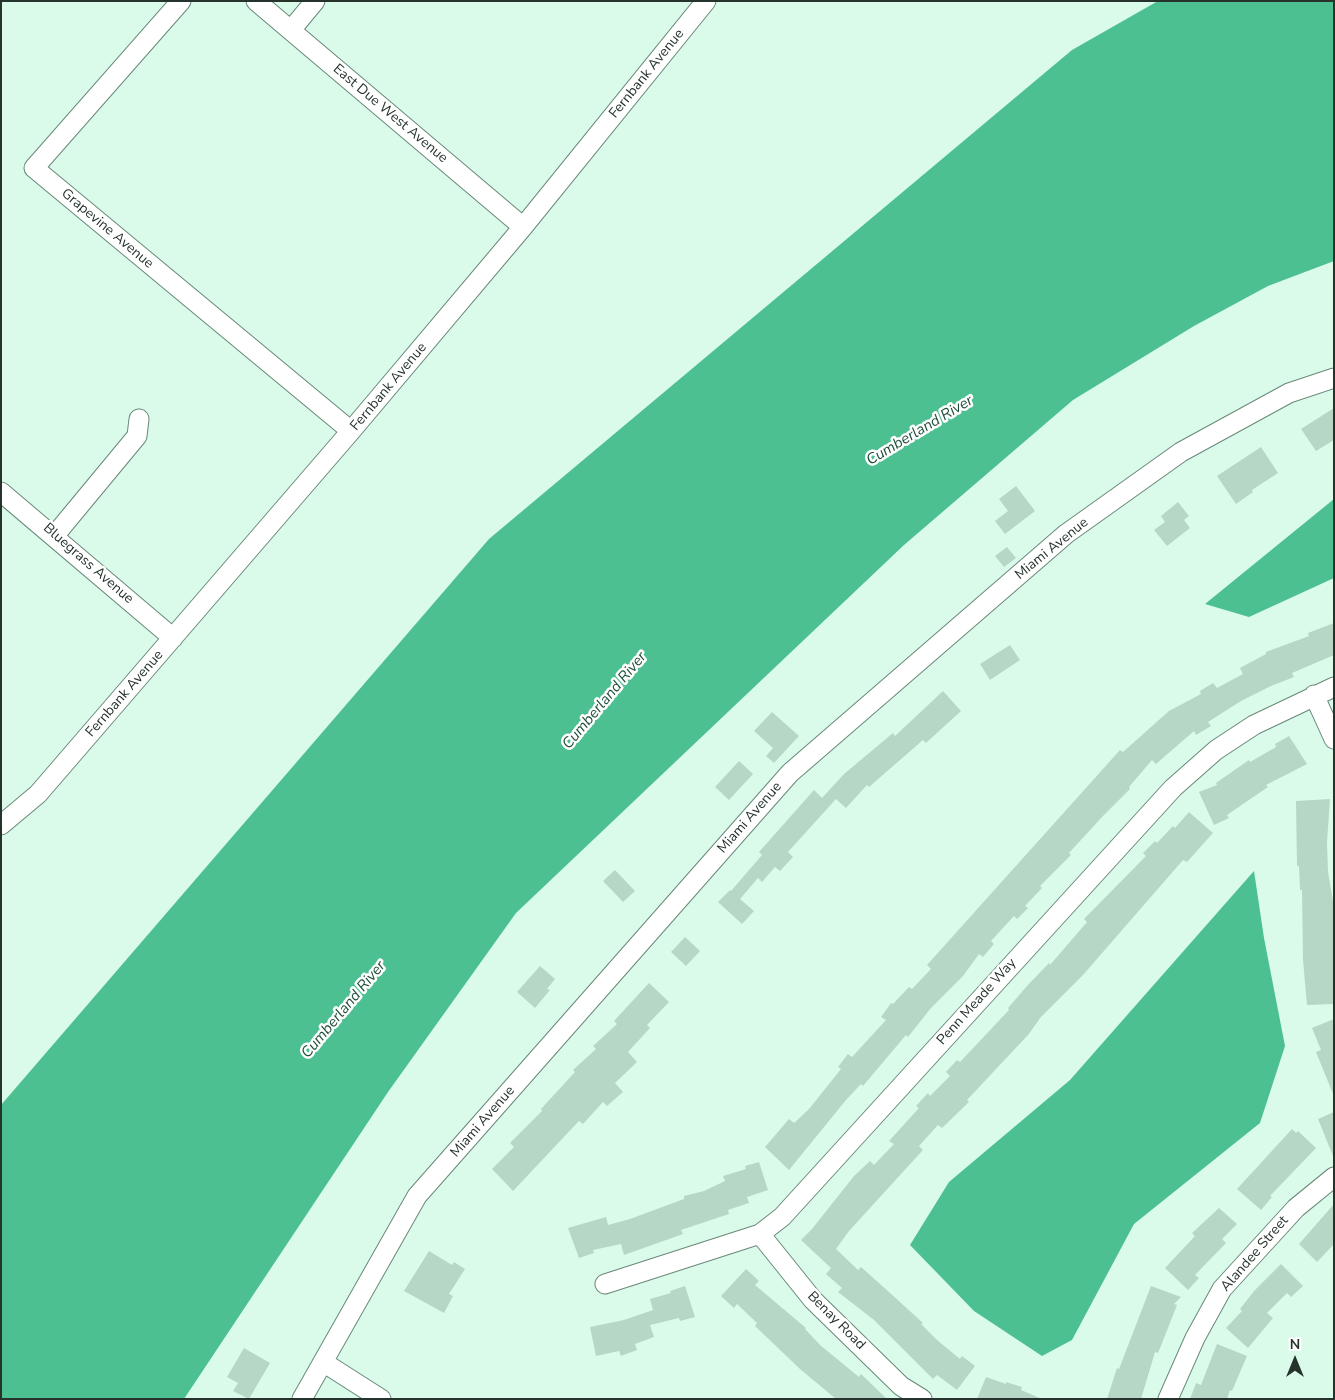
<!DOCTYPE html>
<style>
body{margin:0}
#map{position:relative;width:1335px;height:1400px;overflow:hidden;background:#dafbea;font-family:"Nunito Sans",sans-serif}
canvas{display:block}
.frame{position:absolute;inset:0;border:2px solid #26332c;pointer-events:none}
.north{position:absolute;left:1270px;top:1335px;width:50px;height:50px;-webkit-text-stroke:4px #fff;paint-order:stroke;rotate:0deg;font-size:14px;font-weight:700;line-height:20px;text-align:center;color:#26332c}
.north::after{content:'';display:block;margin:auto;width:18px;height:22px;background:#26332c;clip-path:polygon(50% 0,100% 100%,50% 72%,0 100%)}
</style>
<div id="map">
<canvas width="1335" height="1400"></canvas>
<div class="frame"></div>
<div class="north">N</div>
</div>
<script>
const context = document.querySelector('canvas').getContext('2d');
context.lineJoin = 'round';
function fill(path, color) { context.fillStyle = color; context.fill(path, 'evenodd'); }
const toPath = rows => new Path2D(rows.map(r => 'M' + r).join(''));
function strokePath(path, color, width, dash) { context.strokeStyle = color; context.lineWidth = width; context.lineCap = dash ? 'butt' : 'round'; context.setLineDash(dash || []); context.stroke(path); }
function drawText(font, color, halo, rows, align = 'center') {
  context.font = font + ' "Nunito Sans",sans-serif'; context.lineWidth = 5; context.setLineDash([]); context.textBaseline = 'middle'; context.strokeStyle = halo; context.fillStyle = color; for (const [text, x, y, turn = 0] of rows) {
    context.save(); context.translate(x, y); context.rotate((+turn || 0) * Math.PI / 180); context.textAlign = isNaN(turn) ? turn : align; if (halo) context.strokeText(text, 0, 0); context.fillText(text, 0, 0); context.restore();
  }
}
fill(toPath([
 [1158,1,1334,1,1334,261,1268,286,1194,326,1073,400,904,545,516,913,388,1092,184,1399,1,1399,1,1105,489,539,1072,50],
 [1334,499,1334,578,1249,617,1205,604],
 [1254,871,1264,938,1285,1046,1260,1123,1134,1224,1072,1340,1042,1356,974,1311,910,1245,949,1182,1070,1080]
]), '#4cc091');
fill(toPath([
 [1334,408,1334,440,1316,451,1301,429],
 [1261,447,1278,473,1252,490,1253,492,1236,504,1217,476],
 [1016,486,1035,511,1005,534,995,521,1008,511,999,499],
 [1178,502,1189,516,1184,520,1190,528,1167,546,1154,530,1165,522,1161,516],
 [1007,547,1016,558,1004,567,995,556],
 [1334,623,1334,655,1292,673,1294,677,1271,686,1241,701,1208,722,1211,726,1196,735,1194,731,1156,764,1152,760,1129,787,1130,789,1103,816,1069,853,1071,855,1040,886,1042,888,1025,906,1028,908,1017,919,1014,916,991,941,994,944,983,957,979,954,963,976,931,1008,908,1037,906,1035,863,1086,861,1084,846,1100,789,1170,765,1147,789,1119,794,1123,809,1109,841,1069,838,1067,848,1054,852,1057,886,1020,881,1017,891,1003,893,1004,909,987,912,989,931,969,927,965,1120,750,1123,752,1169,711,1201,694,1200,691,1213,683,1217,688,1243,674,1240,668,1266,654,1266,652,1309,636,1308,633],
 [1010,645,1020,660,990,680,980,664],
 [943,691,961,711,926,743,923,740,869,787,867,785,846,808,836,799,788,852,793,857,780,871,775,867,762,882,758,878,740,899,754,911,742,924,718,902,730,890,731,891,762,855,759,852,814,790,822,798,844,774,893,733,895,736],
 [772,712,799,736,774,763,766,756,773,748,754,731],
 [1289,736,1307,764,1266,785,1268,787,1227,815,1229,818,1214,825,1199,792,1217,785,1216,783,1249,760,1250,762,1276,747,1275,744],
 [739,761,753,774,729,800,715,787],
 [1330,799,1327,842,1328,872,1334,907,1334,1004,1307,1005,1303,960,1302,890,1300,890,1299,866,1297,866,1296,801],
 [1189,812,1213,833,1187,862,1183,860,1083,975,1041,1017,1028,1035,967,1100,969,1102,942,1128,938,1125,919,1146,923,1150,849,1231,836,1249,858,1270,861,1267,889,1292,923,1323,921,1324,937,1340,960,1359,962,1356,975,1366,957,1390,937,1375,933,1379,874,1320,838,1292,842,1288,826,1274,831,1268,801,1240,812,1229,854,1176,870,1161,874,1165,894,1144,889,1141,919,1108,916,1106,928,1093,930,1096,950,1076,946,1072,957,1060,960,1062,1009,1010,1008,1008,1027,986,1049,963,1050,965,1087,922,1084,919,1146,856,1143,853,1155,841,1157,843,1173,826,1175,828],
 [615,870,635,891,623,902,603,881],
 [685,937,700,951,686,966,671,952],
 [540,966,555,979,547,989,550,990,535,1008,517,992],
 [649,983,669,1002,647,1025,650,1028,628,1052,637,1062,615,1083,623,1092,607,1106,603,1102,583,1124,579,1121,513,1191,492,1169,514,1147,510,1143,542,1111,541,1109,575,1072,573,1070,596,1049,593,1046,617,1024,614,1021],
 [1334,1019,1334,1094,1333,1094,1316,1052,1321,1050,1312,1028],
 [1334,1112,1334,1156,1333,1156,1318,1119],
 [1292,1129,1296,1133,1298,1131,1316,1148,1270,1196,1272,1197,1261,1210,1237,1189],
 [759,1162,768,1190,747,1197,749,1203,728,1210,729,1214,681,1230,683,1234,624,1255,621,1244,593,1250,594,1253,579,1258,568,1228,606,1217,608,1225,630,1219,684,1199,684,1196,704,1191,725,1181,723,1176,746,1169,745,1166],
 [1334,1204,1334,1244,1317,1262,1299,1244],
 [1219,1208,1237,1224,1222,1239,1226,1243,1195,1275,1199,1278,1188,1290,1165,1268,1195,1236,1192,1233],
 [429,1251,452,1265,454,1262,465,1269,449,1294,453,1296,444,1313,404,1291],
 [1281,1264,1303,1286,1291,1297,1287,1293,1267,1313,1273,1318,1248,1348,1226,1328,1242,1311,1240,1309,1254,1291],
 [746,1269,759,1281,755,1285,806,1328,805,1329,820,1345,859,1377,861,1374,887,1399,836,1399,800,1369,755,1326,757,1323,737,1304,734,1308,721,1296],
 [685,1286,695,1317,680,1321,679,1318,650,1325,654,1337,635,1344,637,1350,621,1356,619,1351,596,1356,590,1327,624,1320,653,1310,650,1299,671,1293,670,1291],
 [1151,1286,1181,1297,1174,1304,1177,1305,1166,1333,1158,1353,1155,1352,1141,1399,1107,1399,1117,1368,1119,1369],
 [1217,1344,1247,1356,1232,1391,1230,1390,1227,1399,1190,1399,1196,1383,1201,1385],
 [244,1348,270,1363,249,1399,233,1391,238,1383,227,1377],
 [986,1377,1006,1384,1006,1382,1022,1387,1021,1390,1042,1399,977,1399]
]), '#b6d7c6');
const minor = toPath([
 [181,1,34,168,351,431],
 [256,1,523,227],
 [291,30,315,1],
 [1,492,173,638],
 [55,535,137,436,139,419],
 [1314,695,1334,739],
 [1,825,38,794,351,431,523,227,706,1],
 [760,1234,813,1300,901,1386,922,1399],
 [605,1284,760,1234,782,1217,1173,788,1216,750,1254,725,1334,687],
 [323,1362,381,1399],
 [302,1399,417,1196,790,773,1066,534,1181,452,1289,393,1334,378],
 [1168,1399,1195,1338,1222,1289,1296,1208,1334,1177]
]);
strokePath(minor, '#698879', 21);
strokePath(minor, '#fff', 19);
drawText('14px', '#26332c', '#fff', [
 ["Fernbank Avenue",647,74,-51],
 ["East Due West Avenue",390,114,40],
 ["Grapevine Avenue",107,229,40],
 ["Fernbank Avenue",389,387,-50],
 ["Miami Avenue",1052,549,-39],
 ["Bluegrass Avenue",88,564,41],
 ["Fernbank Avenue",125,694,-49],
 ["Miami Avenue",750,818,-49],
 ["Penn Meade Way",977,1002,-48],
 ["Miami Avenue",483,1122,-49],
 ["Alandee Street",1255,1254,-49],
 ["Benay Road",836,1321,45]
]);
drawText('italic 15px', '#1f4f3b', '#fff', [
 ["Cumberland River",920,431,-31],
 ["Cumberland River",605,701,-50],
 ["Cumberland River",344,1010,-50]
]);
</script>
